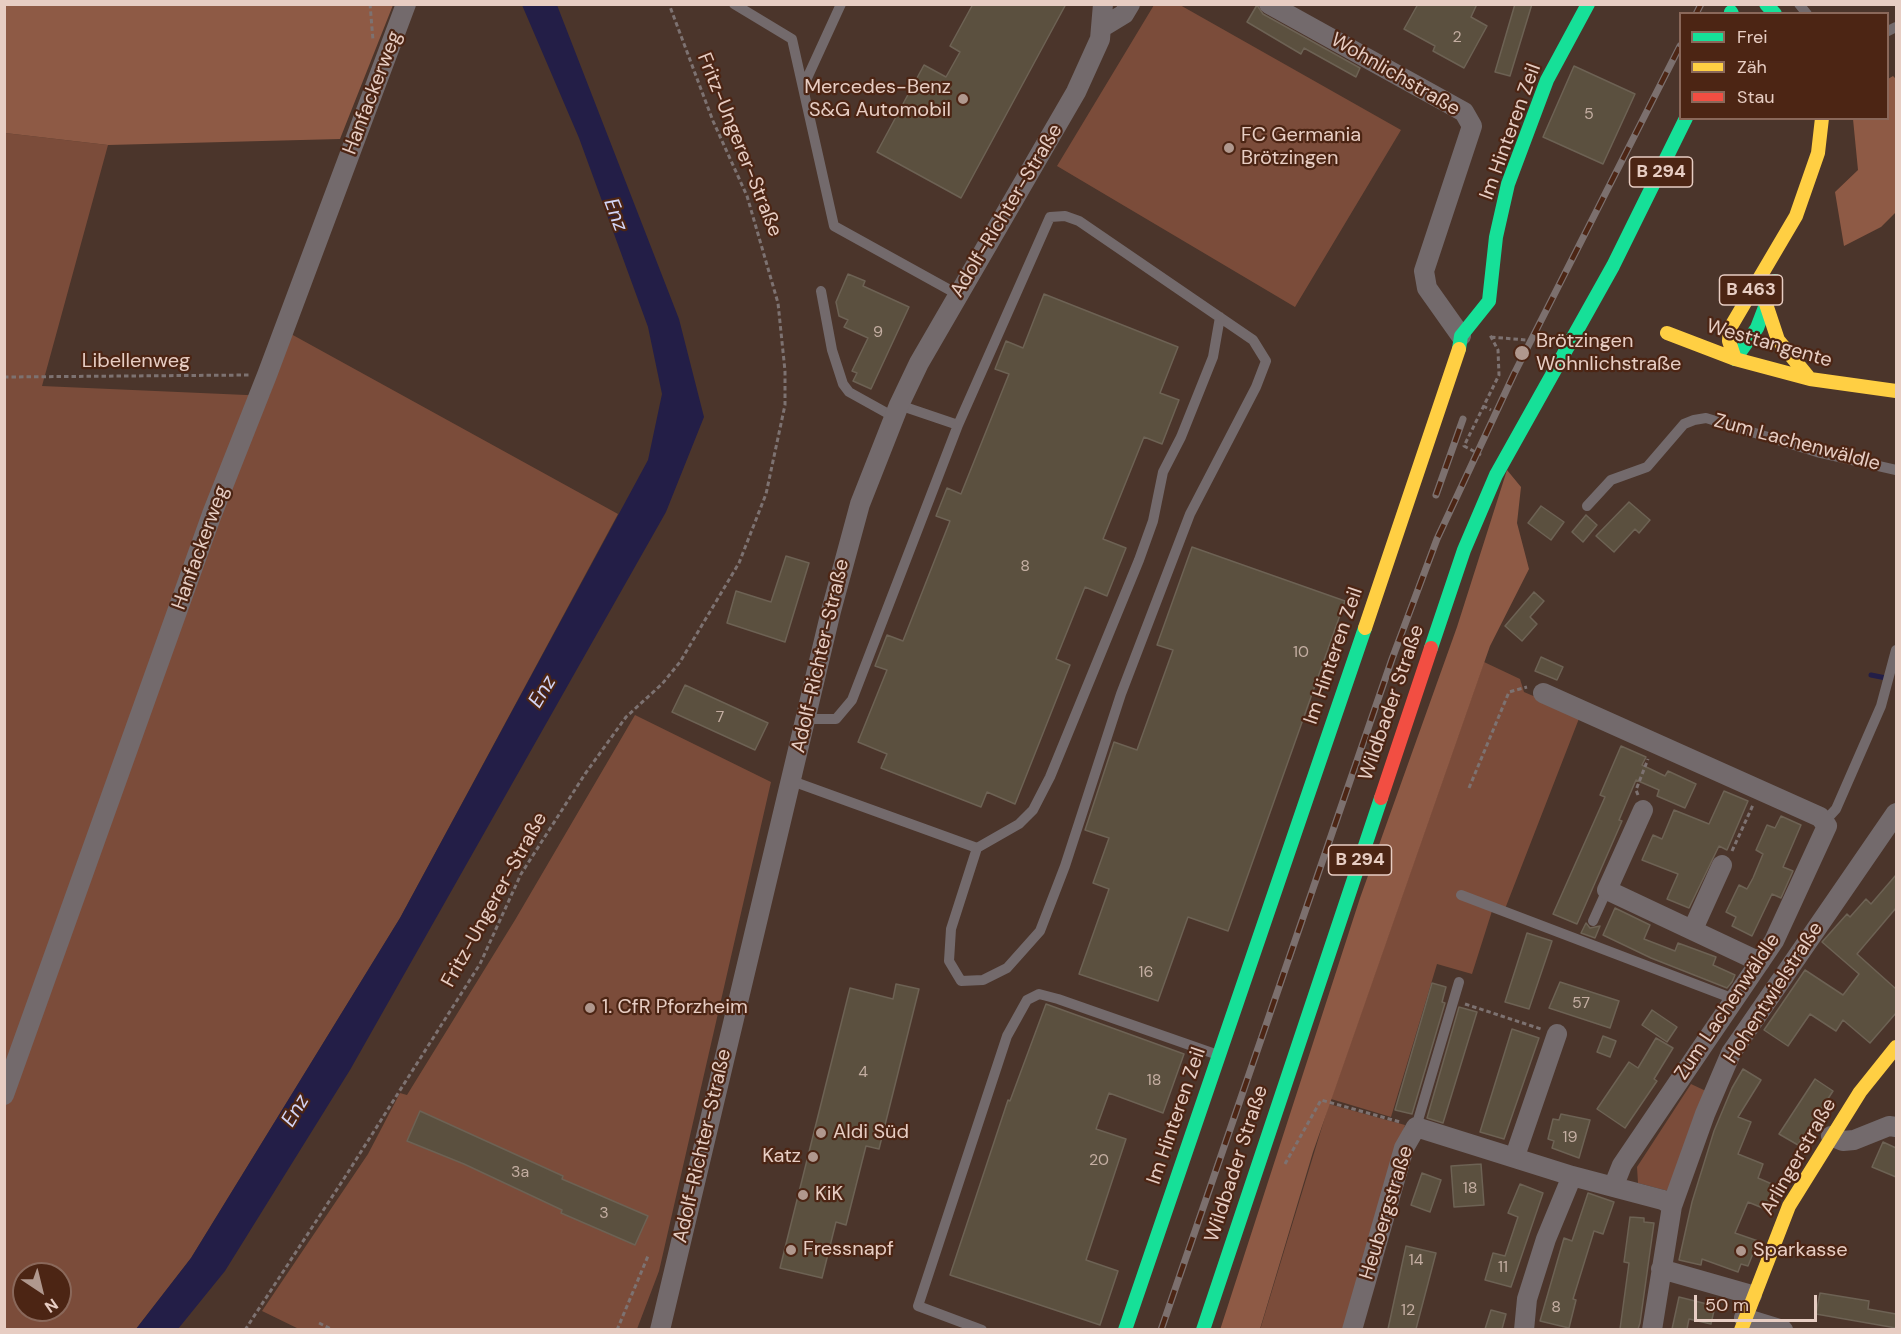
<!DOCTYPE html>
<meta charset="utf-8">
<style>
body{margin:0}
#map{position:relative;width:1901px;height:1334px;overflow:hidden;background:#4b352b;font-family:"DM Sans",sans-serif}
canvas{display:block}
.frame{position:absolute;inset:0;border:6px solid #e7cdc3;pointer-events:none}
.legend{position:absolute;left:1679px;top:12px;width:210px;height:108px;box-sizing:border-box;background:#4c2514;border:2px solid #8a685a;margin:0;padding:8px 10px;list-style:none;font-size:18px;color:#e7cdc3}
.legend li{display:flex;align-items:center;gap:12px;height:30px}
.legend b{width:30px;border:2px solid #8a685a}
.north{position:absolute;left:12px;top:1262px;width:60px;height:60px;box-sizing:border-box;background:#4c2514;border:2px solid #8a685a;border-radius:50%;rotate:145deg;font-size:16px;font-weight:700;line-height:24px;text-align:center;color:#e7cdc3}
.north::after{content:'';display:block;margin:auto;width:21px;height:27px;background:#b0988e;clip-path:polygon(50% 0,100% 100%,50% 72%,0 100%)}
.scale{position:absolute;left:1694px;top:1295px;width:123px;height:27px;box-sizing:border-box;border:3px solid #e7cdc3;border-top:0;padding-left:8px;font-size:18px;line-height:21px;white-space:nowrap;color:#e7cdc3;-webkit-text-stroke:4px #4c2514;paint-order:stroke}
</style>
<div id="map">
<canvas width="1901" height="1334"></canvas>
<div class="frame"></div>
<ul class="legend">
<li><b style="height:8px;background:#16e098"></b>Frei</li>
<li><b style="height:8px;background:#ffcf43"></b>Zäh</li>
<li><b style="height:8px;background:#f24e42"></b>Stau</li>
</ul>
<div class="north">N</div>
<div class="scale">50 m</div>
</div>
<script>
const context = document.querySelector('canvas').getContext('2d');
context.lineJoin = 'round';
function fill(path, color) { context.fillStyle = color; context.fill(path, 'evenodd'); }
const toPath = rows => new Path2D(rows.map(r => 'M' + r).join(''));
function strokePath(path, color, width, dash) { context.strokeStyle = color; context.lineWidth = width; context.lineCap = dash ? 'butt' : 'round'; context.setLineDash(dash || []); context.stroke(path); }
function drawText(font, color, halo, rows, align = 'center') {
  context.font = font + ' "DM Sans",sans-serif'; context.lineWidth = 4.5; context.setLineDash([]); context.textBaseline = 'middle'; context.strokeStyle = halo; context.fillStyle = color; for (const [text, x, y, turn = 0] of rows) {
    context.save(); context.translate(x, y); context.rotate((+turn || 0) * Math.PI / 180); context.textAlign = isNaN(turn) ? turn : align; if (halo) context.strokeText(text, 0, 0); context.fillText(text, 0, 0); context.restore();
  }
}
fill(toPath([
 [1154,5,1180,5,1401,130,1295,307,1057,166],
 [5,133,108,145,42,386,269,396,291,334,618,514,400,918,191,1258,136,1329,5,1330],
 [24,1274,60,1274,60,1310,24,1310],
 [1484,662,1520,679,1524,692,1580,716,1503,914,1492,911,1472,974,1437,964,1391,1117,1331,1099],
 [635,715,771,782,659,1271,637,1329,301,1330,262,1311,368,1154,400,1093,407,1095,515,920],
 [1691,1084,1708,1092,1672,1192,1638,1183,1637,1167],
 [1329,1104,1405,1125,1343,1329,1260,1330]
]), '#7b4c3a');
fill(toPath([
 [5,4,393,4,393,5,340,139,108,145,5,133],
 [1893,76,1896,79,1896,212,1881,227,1844,246,1835,192,1858,170,1853,119,1888,118,1888,79],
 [1507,470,1521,487,1517,523,1529,569,1490,646,1313,1152,1260,1329,1220,1330,1360,898,1457,627]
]), '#8e5a45');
fill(toPath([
 [522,5,557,5,679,319,704,417,666,512,350,1070,225,1271,178,1329,136,1329,191,1258,400,918,648,460,662,394,648,327,579,138]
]), '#231e47');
strokePath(toPath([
 [1871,675,1886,678]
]), '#231e47', 5);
const building = toPath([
 [973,4,1066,4,961,198,877,152,924,65,946,77,960,52,950,46,973,4],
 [1418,4,1477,4,1471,17,1487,26,1464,68,1433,51,1435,46,1404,29,1418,4],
 [1515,4,1532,4,1510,76,1495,72,1515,4],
 [1257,5,1263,14,1360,68,1356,77,1304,48,1301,54,1247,22,1257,5],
 [1574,66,1635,94,1603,164,1543,137,1574,66],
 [848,274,865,281,863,286,909,307,871,389,853,381,857,373,852,371,868,338,844,327,848,320,839,316,836,302,848,274],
 [1044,294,1178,347,1160,393,1179,400,1162,444,1144,437,1103,539,1126,548,1107,596,1085,587,1056,659,1070,665,1015,804,987,792,981,807,881,768,887,754,858,742,887,670,875,666,887,635,903,641,950,521,936,516,947,488,961,494,1009,374,995,369,1006,341,1023,348,1044,294],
 [1629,502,1650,520,1639,533,1635,529,1614,552,1596,536,1629,502],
 [1541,506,1564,522,1551,540,1528,523,1541,506],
 [1586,515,1597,525,1583,542,1572,532,1586,515],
 [1192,547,1345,601,1228,931,1188,917,1158,1001,1079,974,1109,889,1093,883,1109,838,1085,830,1114,742,1137,750,1173,650,1157,645,1192,547],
 [786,556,809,563,785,642,727,623,736,591,771,602,786,556],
 [1534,592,1544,601,1530,617,1537,624,1522,641,1505,626,1534,592],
 [1541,657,1563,667,1557,680,1535,671,1541,657],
 [685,685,768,723,755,750,672,712,685,685],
 [1621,746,1646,757,1642,765,1665,776,1668,771,1696,784,1685,808,1657,796,1659,790,1636,780,1619,820,1622,821,1577,924,1553,914,1605,797,1600,795,1621,746],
 [1724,791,1748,801,1727,850,1719,846,1689,908,1667,899,1678,874,1642,860,1653,835,1662,839,1674,810,1709,824,1724,791],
 [1781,816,1801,825,1783,867,1793,871,1781,898,1772,894,1752,936,1732,926,1736,917,1726,912,1739,885,1747,889,1753,878,1763,854,1756,850,1767,825,1775,828,1781,816],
 [1896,875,1896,908,1857,954,1896,989,1896,1013,1870,1043,1843,1020,1836,1031,1810,1014,1788,1046,1764,1030,1805,970,1843,995,1859,974,1822,942,1847,914,1850,917,1866,899,1871,904,1896,875],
 [1615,908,1650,925,1644,939,1675,951,1678,943,1716,957,1713,965,1735,975,1732,982,1727,988,1651,958,1603,935,1615,908],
 [1586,923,1590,928,1600,926,1595,938,1581,933,1586,923],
 [1527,933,1552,941,1529,1009,1505,1002,1527,933],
 [1560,982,1619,1001,1610,1028,1549,1008,1560,982],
 [1432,983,1446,987,1442,1002,1445,1003,1412,1114,1395,1110,1432,983],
 [896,984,919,989,879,1149,866,1146,846,1225,836,1222,822,1278,780,1268,850,988,893,999,896,984],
 [1046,1004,1184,1054,1163,1113,1109,1093,1096,1129,1126,1139,1086,1260,1118,1271,1100,1325,950,1275,1008,1100,1010,1101,1046,1004],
 [1459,1007,1477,1012,1443,1123,1427,1118,1459,1007],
 [1652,1010,1677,1027,1667,1042,1642,1025,1652,1010],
 [1512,1029,1539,1038,1504,1139,1480,1132,1512,1029],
 [1603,1036,1616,1041,1610,1057,1597,1052,1603,1036],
 [1656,1038,1673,1048,1654,1079,1657,1081,1625,1128,1597,1109,1629,1062,1638,1068,1656,1038],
 [1743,1069,1761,1080,1738,1117,1751,1122,1738,1154,1763,1164,1758,1178,1781,1188,1770,1211,1748,1202,1735,1233,1758,1241,1748,1266,1741,1264,1738,1272,1702,1259,1701,1265,1679,1260,1692,1202,1714,1131,1732,1088,1743,1069],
 [1815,1079,1833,1091,1798,1145,1779,1134,1815,1079],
 [420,1111,563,1176,562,1179,648,1216,635,1245,561,1213,562,1210,464,1164,407,1141,420,1111],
 [1561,1114,1590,1120,1579,1158,1552,1148,1554,1141,1548,1139,1553,1119,1559,1120,1561,1114],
 [1883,1142,1896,1148,1896,1177,1872,1167,1883,1142],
 [1481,1164,1484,1205,1454,1207,1451,1166,1481,1164],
 [1422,1173,1441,1180,1430,1212,1411,1205,1422,1173],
 [1520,1184,1543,1193,1511,1287,1485,1280,1493,1253,1505,1256,1518,1217,1508,1213,1520,1184],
 [1588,1193,1614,1202,1603,1234,1594,1231,1573,1299,1576,1300,1569,1328,1540,1321,1564,1238,1572,1241,1588,1193],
 [1630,1217,1644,1218,1644,1222,1654,1223,1640,1323,1638,1329,1620,1329,1629,1263,1624,1262,1630,1217],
 [1406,1246,1436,1253,1416,1329,1388,1329,1406,1246],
 [1820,1293,1869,1301,1868,1309,1896,1314,1896,1328,1816,1314,1820,1293],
 [1679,1297,1715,1306,1711,1324,1689,1319,1687,1329,1672,1329,1679,1297],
 [1491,1310,1506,1314,1502,1329,1485,1329,1491,1310]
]);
fill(building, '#5b503f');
strokePath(building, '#6d6254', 1.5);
strokePath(toPath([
 [370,4,373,40],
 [1491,337,1526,340],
 [4,377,249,375],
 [1483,406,1491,410],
 [1481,455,1464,446,1499,375,1498,350,1490,335],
 [1469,788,1509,692,1527,687],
 [1638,795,1636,790,1648,759],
 [1732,851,1753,805],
 [1465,1004,1541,1029],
 [1285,1164,1321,1100,1400,1122],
 [319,1323,333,1330],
 [245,1330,345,1177,480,964,521,874,585,774,626,717,662,684,680,662,739,563,766,494,785,405,785,371,778,303,747,196,713,121,669,4],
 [617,1330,648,1256]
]), '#7d7271', 3, [4.5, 3]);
strokePath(toPath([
 [734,4,792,39,834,226,957,294],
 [1799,4,1807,14],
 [1888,31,1896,27],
 [803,87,841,4],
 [821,291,832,350,843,384,849,392,894,417],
 [1587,506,1611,480,1647,467,1684,424,1694,420,1706,418,1817,452,1896,470],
 [806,719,836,719,852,700,958,425],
 [792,781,977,848,951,929,949,961,961,981,983,980,1007,968,1040,931,1065,866,1121,694,1190,514,1256,387,1266,361,1253,340,1079,221,1065,216,1050,217,958,425,899,405],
 [1825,821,1836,809,1881,706,1896,650],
 [977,848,1019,824,1033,810,1050,777,1139,560,1153,521,1163,472,1181,437,1213,357,1220,317],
 [1461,895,1734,999],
 [1593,921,1607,890],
 [1416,1127,1459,982],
 [982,1330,918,1306,1007,1036,1027,1000,1039,994,1058,999,1218,1055]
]), '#736a6c', 10);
strokePath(toPath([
 [1269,4,1464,112,1472,126,1424,271,1427,288,1461,336],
 [1101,28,1124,14,1130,4],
 [1543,693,1820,817,1827,826,1774,941,1622,1165,1614,1185],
 [1643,810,1607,890,1760,962],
 [1693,929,1722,865],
 [4,1095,212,514,267,375,406,4],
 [1831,1136,1843,1141,1854,1140,1889,1126,1896,1127],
 [1515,1156,1557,1034],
 [1661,1269,1752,1295],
 [1744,1318,1783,1330],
 [660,1330,831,611,860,504,899,405,919,363,1076,92,1100,39,1103,4],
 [1352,1330,1404,1148,1416,1127,1572,1176,1663,1200,1672,1206],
 [1524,1330,1527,1299,1546,1239,1572,1176],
 [1652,1330,1672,1206,1705,1114,1731,1053,1896,813]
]), '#736a6c', 20);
strokePath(toPath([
 [1766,4,1775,14],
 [1731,12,1732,14],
 [1459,349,1461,336,1489,301,1496,237,1508,184,1547,80,1588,4],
 [1735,359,1757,328,1775,281],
 [1431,648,1464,550,1496,475,1613,266,1686,118],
 [1125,1330,1365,628],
 [1203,1330,1381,798]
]), '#16e098', 14);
strokePath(toPath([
 [1766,304,1778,340,1810,379],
 [1667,333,1735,359,1810,379,1896,391],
 [1735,359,1729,341,1730,328,1796,216,1818,153,1822,118],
 [1365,628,1459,349],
 [1741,1330,1789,1206,1860,1092,1896,1047]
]), '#ffcf43', 14);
strokePath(toPath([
 [1381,798,1431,648]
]), '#f24e42', 14);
const rail = toPath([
 [1696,14,1701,4],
 [1436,495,1463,419],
 [1161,1330,1392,659,1437,539,1514,374,1680,46]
]);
strokePath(rail, '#7c706e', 7);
strokePath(rail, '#4c2514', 4.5, [14]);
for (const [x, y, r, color] of [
 [963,99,6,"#b0988e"],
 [1229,148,6,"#b0988e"],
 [1522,353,8,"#b0988e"],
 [590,1008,6,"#b0988e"],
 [821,1133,6,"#b0988e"],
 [813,1157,6,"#b0988e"],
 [803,1195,6,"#b0988e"],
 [791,1250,6,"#b0988e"],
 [1741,1251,6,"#b0988e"]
]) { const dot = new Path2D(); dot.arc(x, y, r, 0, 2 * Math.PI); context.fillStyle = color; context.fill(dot); strokePath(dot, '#4c2514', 2); }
drawText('16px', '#c4aea2', null, [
 ["2",1457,38],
 ["5",1589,115],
 ["9",878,333],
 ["8",1025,567],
 ["10",1301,653],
 ["7",720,718],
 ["16",1146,973],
 ["57",1581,1004],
 ["4",863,1073],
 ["18",1154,1081],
 ["19",1570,1138],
 ["20",1099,1161],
 ["3a",520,1173],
 ["18",1470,1189],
 ["3",604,1214],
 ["14",1416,1261],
 ["11",1503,1268],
 ["8",1556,1308],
 ["12",1408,1311]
]);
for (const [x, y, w] of [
 [1661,172,63],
 [1751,290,63],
 [1360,860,63]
]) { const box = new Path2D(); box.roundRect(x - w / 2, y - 15, w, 30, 4.5); context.fillStyle = '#4c2514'; context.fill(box); strokePath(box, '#e7cdc3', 1.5); }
drawText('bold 18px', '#e7cdc3', null, [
 ["B 294",1661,172],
 ["B 463",1751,290],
 ["B 294",1360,860]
]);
drawText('20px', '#e7cdc3', '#4c2514', [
 ["Wohnlichstraße",1395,75,30],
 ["Hanfackerweg",373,93,-69],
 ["Im Hinteren Zeil",1511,132,-70],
 ["Fritz-Ungerer-Straße",739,145,68],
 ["Adolf-Richter-Straße",1007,211,-59],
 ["Westtangente",1769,344,16],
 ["Libellenweg",136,362],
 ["Zum Lachenwäldle",1797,443,15],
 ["Hanfackerweg",201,548,-70],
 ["Adolf-Richter-Straße",821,656,-77],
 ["Im Hinteren Zeil",1334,656,-71],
 ["Wildbader Straße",1392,703,-71],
 ["Fritz-Ungerer-Straße",495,900,-61],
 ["Hohentwielstraße",1774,993,-57],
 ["Zum Lachenwäldle",1728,1007,-56],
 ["Im Hinteren Zeil",1177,1116,-71],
 ["Adolf-Richter-Straße",703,1146,-77],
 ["Arlingerstraße",1799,1157,-60],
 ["Wildbader Straße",1237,1164,-72],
 ["Heubergstraße",1387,1213,-73]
]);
drawText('20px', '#e7cdc3', '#4c2514', [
 ["Mercedes-Benz",951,88,"right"],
 ["S&G Automobil",951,111,"right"],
 ["FC Germania",1241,136],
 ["Brötzingen",1241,159],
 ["Brötzingen",1536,342],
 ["Wohnlichstraße",1536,365],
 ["1. CfR Pforzheim",602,1008],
 ["Aldi Süd",833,1133],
 ["Katz",801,1157,"right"],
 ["KiK",815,1195],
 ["Fressnapf",803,1250],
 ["Sparkasse",1753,1251]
], 'left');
drawText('italic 21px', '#d3d5f6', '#4c2514', [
 ["Enz",615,215,69],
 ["Enz",543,692,-59],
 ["Enz",296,1111,-59]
]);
</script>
